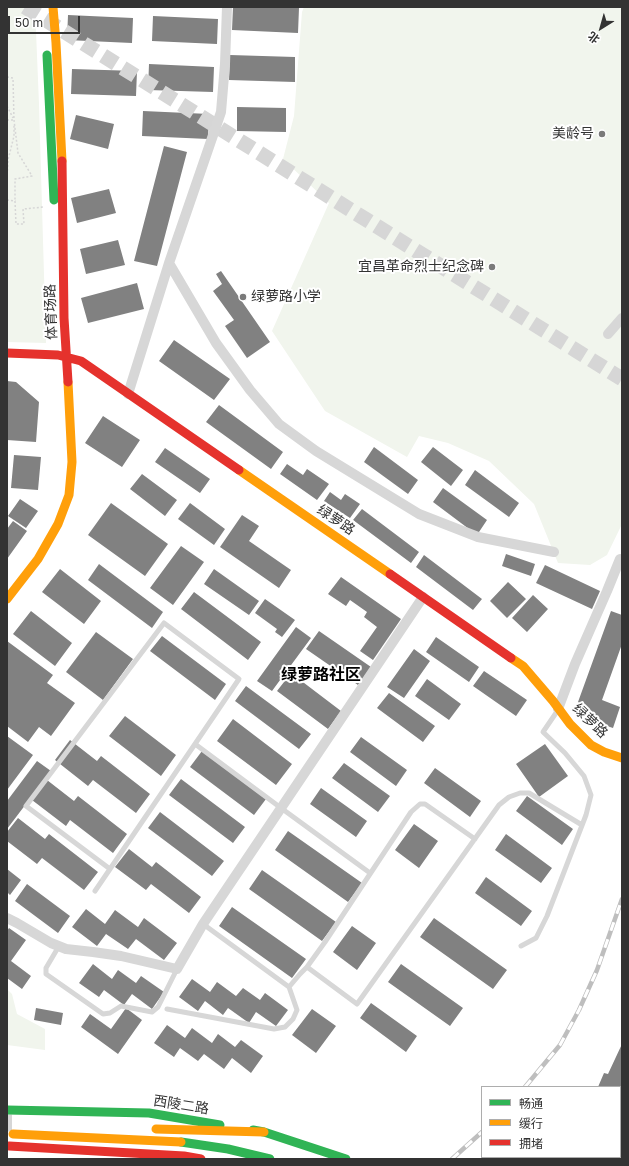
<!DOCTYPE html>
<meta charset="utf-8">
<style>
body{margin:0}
#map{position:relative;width:629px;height:1166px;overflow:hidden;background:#fff;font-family:"Golos Text","Noto Sans SC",sans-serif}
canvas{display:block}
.frame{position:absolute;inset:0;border:8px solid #333;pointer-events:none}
.legend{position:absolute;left:481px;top:1086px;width:140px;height:72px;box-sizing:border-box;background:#fff;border:1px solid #adadad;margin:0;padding:5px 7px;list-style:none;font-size:12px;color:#333}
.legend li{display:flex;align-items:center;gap:8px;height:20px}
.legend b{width:20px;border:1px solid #adadad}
.north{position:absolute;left:581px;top:8px;width:40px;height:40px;-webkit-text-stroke:3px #fff;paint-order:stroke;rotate:217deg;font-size:11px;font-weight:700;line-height:16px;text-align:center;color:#333}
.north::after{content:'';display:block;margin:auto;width:14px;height:18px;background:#333;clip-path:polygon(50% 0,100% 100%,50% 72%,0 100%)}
.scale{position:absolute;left:8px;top:16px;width:72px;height:18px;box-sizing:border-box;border:2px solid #333;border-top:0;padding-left:5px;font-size:12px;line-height:14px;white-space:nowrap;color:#333;-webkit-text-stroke:3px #fff;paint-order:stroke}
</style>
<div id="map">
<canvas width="629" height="1166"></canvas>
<div class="frame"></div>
<ul class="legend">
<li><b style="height:5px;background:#30b455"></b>畅通</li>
<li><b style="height:5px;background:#ff9f0a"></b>缓行</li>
<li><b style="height:5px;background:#e5322d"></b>拥堵</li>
</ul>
<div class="north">北</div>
<div class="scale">50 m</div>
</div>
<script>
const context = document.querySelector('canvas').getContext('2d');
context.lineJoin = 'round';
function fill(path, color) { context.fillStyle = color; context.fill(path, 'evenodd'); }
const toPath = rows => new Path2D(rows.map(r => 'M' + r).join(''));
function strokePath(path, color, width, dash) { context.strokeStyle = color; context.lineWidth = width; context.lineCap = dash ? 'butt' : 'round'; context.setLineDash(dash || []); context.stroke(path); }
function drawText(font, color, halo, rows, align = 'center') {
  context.font = font + ' "Golos Text","Noto Sans SC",sans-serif'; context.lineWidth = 4; context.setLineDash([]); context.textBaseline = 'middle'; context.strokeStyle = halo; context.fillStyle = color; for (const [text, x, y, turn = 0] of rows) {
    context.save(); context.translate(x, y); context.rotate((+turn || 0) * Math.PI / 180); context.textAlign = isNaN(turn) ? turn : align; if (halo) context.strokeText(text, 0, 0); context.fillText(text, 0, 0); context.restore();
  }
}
fill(toPath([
 [7,7,35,7,39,104,46,343,7,342],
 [304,7,622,7,622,524,607,555,590,565,558,563,534,504,489,461,448,443,419,436,407,457,325,411,272,331,329,203,283,159,294,116,302,12],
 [7,989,12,994,17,1014,45,1029,45,1050,7,1045]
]), '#f1f5ed');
fill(toPath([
 [233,7,299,8,298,33,232,30],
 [68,15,133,18,132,43,67,40],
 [153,16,218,19,217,44,152,41],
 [230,55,295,57,295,82,229,80],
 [149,64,214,67,213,92,148,90],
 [72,69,137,71,136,96,71,94],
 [237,107,286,108,286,132,237,131],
 [143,111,209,114,208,139,142,136],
 [76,115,114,124,108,149,70,139],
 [164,146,187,152,157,266,134,261],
 [109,189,116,213,77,223,71,198],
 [118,240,125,265,86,274,80,249],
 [221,271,270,342,247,358,225,326,234,320,213,291,222,284,216,274],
 [137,283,144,309,88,323,81,298],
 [174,340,230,379,214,400,159,361],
 [7,381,16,382,39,402,36,442,7,440],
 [219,405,283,452,271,469,206,422],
 [103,416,140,440,122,467,85,443],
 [374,447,418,480,408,494,364,462],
 [433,447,463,470,451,486,421,462],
 [165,448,210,479,200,493,155,462],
 [14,455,41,457,38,490,11,488],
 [287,464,303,475,307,469,329,484,317,500,280,474],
 [475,470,519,503,509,517,465,485],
 [142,474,177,500,165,516,130,489],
 [443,488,487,520,477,535,433,502],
 [330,492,341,500,345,494,360,504,350,518,324,501],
 [20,499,38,511,26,528,8,516],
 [111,503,168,544,145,576,88,535],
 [190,503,225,529,214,545,178,519],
 [362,509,419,552,411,563,353,520],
 [242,515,259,526,249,541,291,570,279,588,220,547],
 [13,521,27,531,7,559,7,529],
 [181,546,204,562,173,605,150,588],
 [506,554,535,564,531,576,502,566],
 [424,555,482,599,473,610,416,567],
 [99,564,163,612,152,628,88,580],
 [545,565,600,591,592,609,536,583],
 [60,569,101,601,84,624,42,592],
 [214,569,259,601,249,615,204,584],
 [341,577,401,619,373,660,360,651,377,627,364,617,367,612,350,600,346,606,328,594],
 [508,582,526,599,507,618,490,601],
 [194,592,261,642,248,660,181,609],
 [533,595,548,609,527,632,512,618],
 [265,599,295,620,282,637,275,632,277,629,255,613],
 [31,611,72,643,55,666,13,634],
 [611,611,622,615,622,644,602,700,620,707,613,728,598,723,578,702],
 [296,627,311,638,272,691,257,681],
 [319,631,371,667,358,685,306,649],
 [96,632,133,659,103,700,66,672],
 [162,636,226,684,215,700,150,651],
 [436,637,479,667,469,682,426,652],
 [7,641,53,675,47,683,75,703,51,736,39,727,28,742,7,726],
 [414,649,430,661,404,698,387,687],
 [484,671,527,700,516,716,473,686],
 [291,673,341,711,328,729,277,691],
 [427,679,461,704,449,720,415,696],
 [246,686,311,734,299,749,235,701],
 [389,693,435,726,423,742,377,708],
 [125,716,176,755,161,776,109,736],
 [233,719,292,764,276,785,217,741],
 [7,736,33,755,7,790],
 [361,737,407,770,396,786,350,752],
 [70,740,97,761,101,756,150,794,136,813,93,780,88,786,55,760],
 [545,744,568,776,539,797,516,764],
 [202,751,266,799,254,815,190,767],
 [37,761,51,771,7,829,7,801],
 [344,763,390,796,378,812,332,778],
 [435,768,481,801,470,817,424,783],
 [181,779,245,827,233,843,169,795],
 [47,780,74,801,78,796,127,834,113,853,70,820,66,826,32,800],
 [321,788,367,821,356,837,310,804],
 [527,796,573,829,562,845,516,811],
 [160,812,224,861,212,876,148,828],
 [18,818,45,839,49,834,98,872,84,890,42,858,37,864,7,841,7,832],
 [414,824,438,841,419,868,395,850],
 [288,831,362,883,348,902,275,850],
 [506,834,552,868,541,883,495,850],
 [129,849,152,867,156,862,201,897,189,913,151,884,146,890,115,867],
 [7,869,21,880,10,895,7,892],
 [262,870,336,922,322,941,249,889],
 [486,877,532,911,521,926,475,893],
 [27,884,70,916,58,933,15,901],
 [232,907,306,959,292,978,219,926],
 [86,909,105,924,115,910,138,927,144,918,177,943,164,960,136,939,128,949,106,934,97,946,72,927],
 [434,918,507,970,493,989,420,937],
 [352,926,376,943,357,970,333,952],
 [9,928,26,940,11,961,31,976,22,989,7,978,7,931],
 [93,964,112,979,118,970,136,983,141,976,164,992,152,1009,132,994,124,1005,104,990,99,997,79,983],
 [401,964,463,1008,450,1026,388,982],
 [192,979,210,992,217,982,236,996,243,988,260,1000,265,993,288,1010,276,1026,256,1012,249,1023,228,1008,223,1015,205,1001,198,1011,179,997],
 [371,1003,417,1036,406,1052,360,1018],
 [36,1008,63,1013,61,1025,34,1020],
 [126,1008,142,1020,118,1054,81,1027,90,1014,111,1029],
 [312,1009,336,1026,316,1053,292,1035],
 [167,1025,185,1038,192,1028,212,1043,218,1034,235,1047,241,1040,263,1056,251,1073,232,1058,224,1069,204,1054,198,1061,180,1048,174,1057,154,1043],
 [622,1044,622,1141,620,1144,620,1087,598,1087,604,1073,608,1074],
 [509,1157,527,1157,530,1159,508,1159],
 [565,1157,612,1157,612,1159,564,1159]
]), '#818181');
strokePath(toPath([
 [25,7,622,379]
]), '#d6d6d6', 15, [15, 8]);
strokePath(toPath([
 [7,1123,12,1123]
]), '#d6d6d6', 17, [17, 8]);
strokePath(toPath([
 [7,77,13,78,14,120,18,153,32,176,15,179,15,201],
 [7,106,13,118],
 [7,120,14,120],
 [7,179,8,160,14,136,14,125],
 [7,200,15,201,16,224,24,224,23,209,44,207]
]), '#d6d6d6', 1.5, [2, 2]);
strokePath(toPath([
 [195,744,281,808,370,873],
 [475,839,425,804,420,804,411,812,325,942,307,967,357,1004,499,805,509,797,520,793,529,793,582,825],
 [95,891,110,869,195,744,239,679,164,623,26,806,110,869],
 [203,924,289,987],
 [59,946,46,968,46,974,103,1014,110,1013,121,1006,152,1012,158,1007,177,969],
 [521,946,536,938,547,916,586,815,591,795,584,776,565,753,543,732,558,710],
 [167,1009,274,1029,285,1027,293,1019,297,1010,289,987,300,974,307,967]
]), '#d7d7d7', 5);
strokePath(toPath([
 [169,263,216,343,250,390,279,424,316,451,419,514,478,537,554,552],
 [608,334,622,318],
 [128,394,169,263,221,112,225,64,227,7],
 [558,709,575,664,607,591,620,559],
 [7,918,17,923,51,943,66,949,93,952,121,956,177,969,203,924,423,597]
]), '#d7d7d7', 10);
strokePath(toPath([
 [47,55,54,200],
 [7,1110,149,1113,220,1125],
 [253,1130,264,1132,346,1159],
 [181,1142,228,1149,270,1159]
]), '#30b455', 9);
strokePath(toPath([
 [53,7,56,43,62,161],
 [239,470,390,574],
 [7,599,38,559,58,524,69,495,72,462,68,382],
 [511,658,523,666,553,701,570,724,591,745,604,752,622,758],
 [156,1129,264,1132],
 [13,1134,181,1142]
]), '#ff9f0a', 9);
strokePath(toPath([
 [62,161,64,318,68,382],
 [7,353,58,355,81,361,239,470],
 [390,574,511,658],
 [9,1146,184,1156,201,1159]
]), '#e5322d', 9);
const rail = toPath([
 [525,1087,560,1045,579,1010,597,970,622,899],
 [452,1159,482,1132]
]);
strokePath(rail, '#bebebe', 4.5);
strokePath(rail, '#fff', 3, [9]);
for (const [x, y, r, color] of [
 [602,134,4,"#7a7a7a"],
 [492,267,4,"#7a7a7a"],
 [243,297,4,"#7a7a7a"]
]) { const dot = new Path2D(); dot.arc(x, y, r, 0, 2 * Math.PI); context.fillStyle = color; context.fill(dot); strokePath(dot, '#fff', 1.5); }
drawText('14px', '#333', '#fff', [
 ["美龄号",594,134],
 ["宜昌革命烈士纪念碑",484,267],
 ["绿萝路小学",251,297,"left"]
], 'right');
drawText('14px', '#333', '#fff', [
 ["体育场路",51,312,-92],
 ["绿萝路",336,520,34],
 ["绿萝路",590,721,44],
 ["西陵二路",181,1105,9]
]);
drawText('bold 16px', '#000', '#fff', [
 ["绿萝路社区",321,675]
]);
</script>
